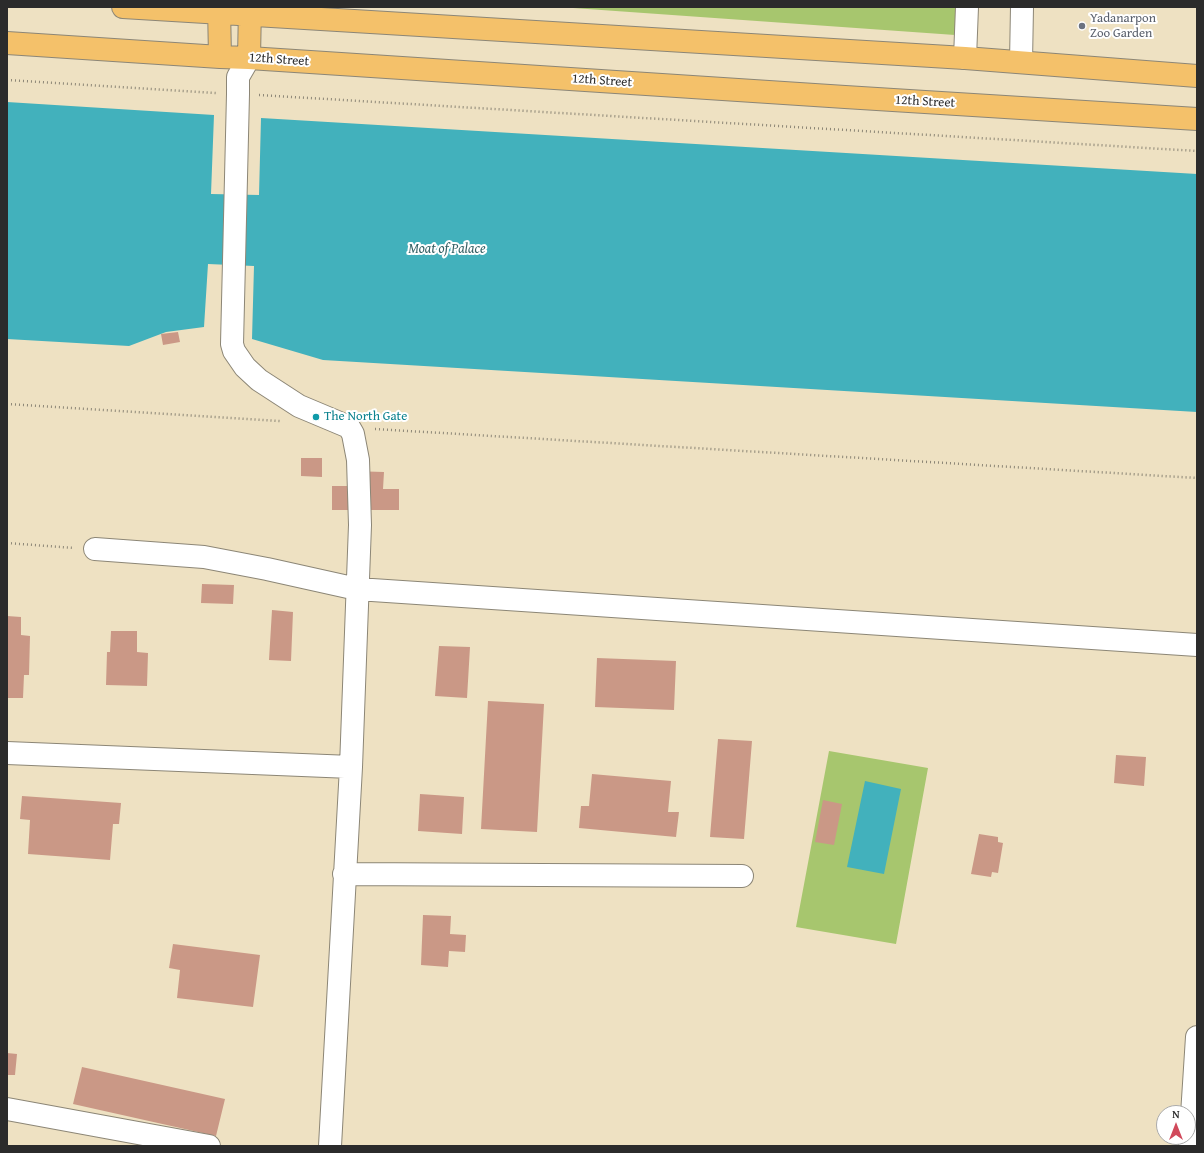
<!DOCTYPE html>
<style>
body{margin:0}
#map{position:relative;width:1204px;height:1153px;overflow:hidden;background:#eee1c2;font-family:"Gentium Book Plus",serif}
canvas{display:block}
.frame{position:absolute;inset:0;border:8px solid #2b2b2b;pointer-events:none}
.north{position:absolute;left:1156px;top:1105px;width:40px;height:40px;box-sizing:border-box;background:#fff;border:1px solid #aaa;border-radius:50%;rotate:0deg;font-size:11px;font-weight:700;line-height:16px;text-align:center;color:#2b2b2b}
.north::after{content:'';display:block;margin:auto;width:14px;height:18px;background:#d1495b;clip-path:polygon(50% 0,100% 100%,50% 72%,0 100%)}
</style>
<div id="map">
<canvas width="1204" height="1153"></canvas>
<div class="frame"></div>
<div class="north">N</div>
</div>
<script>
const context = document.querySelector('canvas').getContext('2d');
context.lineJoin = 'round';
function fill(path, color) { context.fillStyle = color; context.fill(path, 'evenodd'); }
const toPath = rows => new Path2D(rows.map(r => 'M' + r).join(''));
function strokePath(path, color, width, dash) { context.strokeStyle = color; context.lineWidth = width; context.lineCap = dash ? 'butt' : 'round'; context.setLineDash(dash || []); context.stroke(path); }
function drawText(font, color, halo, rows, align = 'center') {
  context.font = font + ' "Gentium Book Plus",serif'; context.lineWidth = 4; context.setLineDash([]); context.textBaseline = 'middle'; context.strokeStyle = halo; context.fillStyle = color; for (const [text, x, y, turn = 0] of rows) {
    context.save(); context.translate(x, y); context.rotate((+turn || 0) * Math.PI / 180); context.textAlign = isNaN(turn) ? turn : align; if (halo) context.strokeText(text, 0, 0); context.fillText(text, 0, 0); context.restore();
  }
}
fill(toPath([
 [559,7,956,7,955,35],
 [829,751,928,768,896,944,796,927]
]), '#a7c66e');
fill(toPath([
 [7,102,214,115,211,194,259,195,261,118,1197,174,1197,412,323,360,252,339,254,266,208,264,204,327,166,332,129,346,7,339],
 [865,781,901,789,884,874,847,867]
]), '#42b1bc');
fill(toPath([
 [178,332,180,342,163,345,161,334],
 [301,458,322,458,322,477,301,476],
 [351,471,384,472,383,489,399,489,399,510,332,510,332,486,351,486],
 [202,584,234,585,233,604,201,603],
 [272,610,293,612,291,661,269,660],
 [7,616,21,617,21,635,30,636,29,675,24,675,23,698,7,698],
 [111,631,137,631,137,652,148,653,147,686,106,685,107,652,110,652],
 [439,646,470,647,467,698,435,696],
 [597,658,676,661,674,710,595,707],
 [488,701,544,704,537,832,481,829],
 [718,739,752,741,744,839,710,837],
 [1116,755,1146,757,1144,786,1114,783],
 [592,774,671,781,668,812,679,812,676,837,579,828,581,806,589,806],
 [420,794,464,797,462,834,418,831],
 [22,796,121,803,119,824,113,824,110,860,28,854,30,820,20,819],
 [823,800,842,804,834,845,815,842],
 [979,834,998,837,998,842,1003,843,998,873,992,872,991,877,971,874],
 [423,915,451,916,450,934,466,935,465,952,449,951,448,967,421,965],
 [173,944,260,955,253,1007,177,998,180,970,169,968],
 [7,1053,17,1054,15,1075,7,1075],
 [82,1067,225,1099,216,1136,73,1104]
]), '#ca9886');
const minor = toPath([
 [249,58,238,77,238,94,232,344,234,351,245,367,259,380,299,406,349,427,353,434,358,460,360,525,351,767,330,1146],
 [965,58,967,7],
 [1021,62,1022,7],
 [95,549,204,557,267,569,357,589,1197,645],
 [7,753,351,767],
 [344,874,742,876],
 [7,1109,209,1146],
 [1190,1146,1197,1037]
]);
const major = toPath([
 [123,7,965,58,1197,76],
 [219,7,220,57],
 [7,43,220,57,249,58,845,97,1197,119],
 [249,58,250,7]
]);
strokePath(minor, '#8c8676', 24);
strokePath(major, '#8c8676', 24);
strokePath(toPath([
 [7,80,216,93],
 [259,95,1197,151],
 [7,404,280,421],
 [375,429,1197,478],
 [7,543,74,548]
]), '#8c8676', 2.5, [1, 3]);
strokePath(minor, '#fff', 22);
strokePath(major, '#f4c16a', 22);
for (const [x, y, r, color] of [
 [1082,26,4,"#6b7280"],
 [316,417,4,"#0f9aa8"]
]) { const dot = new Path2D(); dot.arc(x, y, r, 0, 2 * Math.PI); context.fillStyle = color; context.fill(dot); strokePath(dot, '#fff', 1.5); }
drawText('13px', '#5b616d', '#fff', [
 ["Yadanarpon",1090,19],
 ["Zoo Garden",1090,34]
], 'left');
drawText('13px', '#2b2b2b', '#fff', [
 ["12th Street",279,60,4],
 ["12th Street",602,81,4],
 ["12th Street",925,102,3]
]);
drawText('13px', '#0d838f', '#fff', [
 ["The North Gate",324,417]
], 'left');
drawText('italic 14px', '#346165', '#fff', [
 ["Moat of Palace",447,249]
]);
</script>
